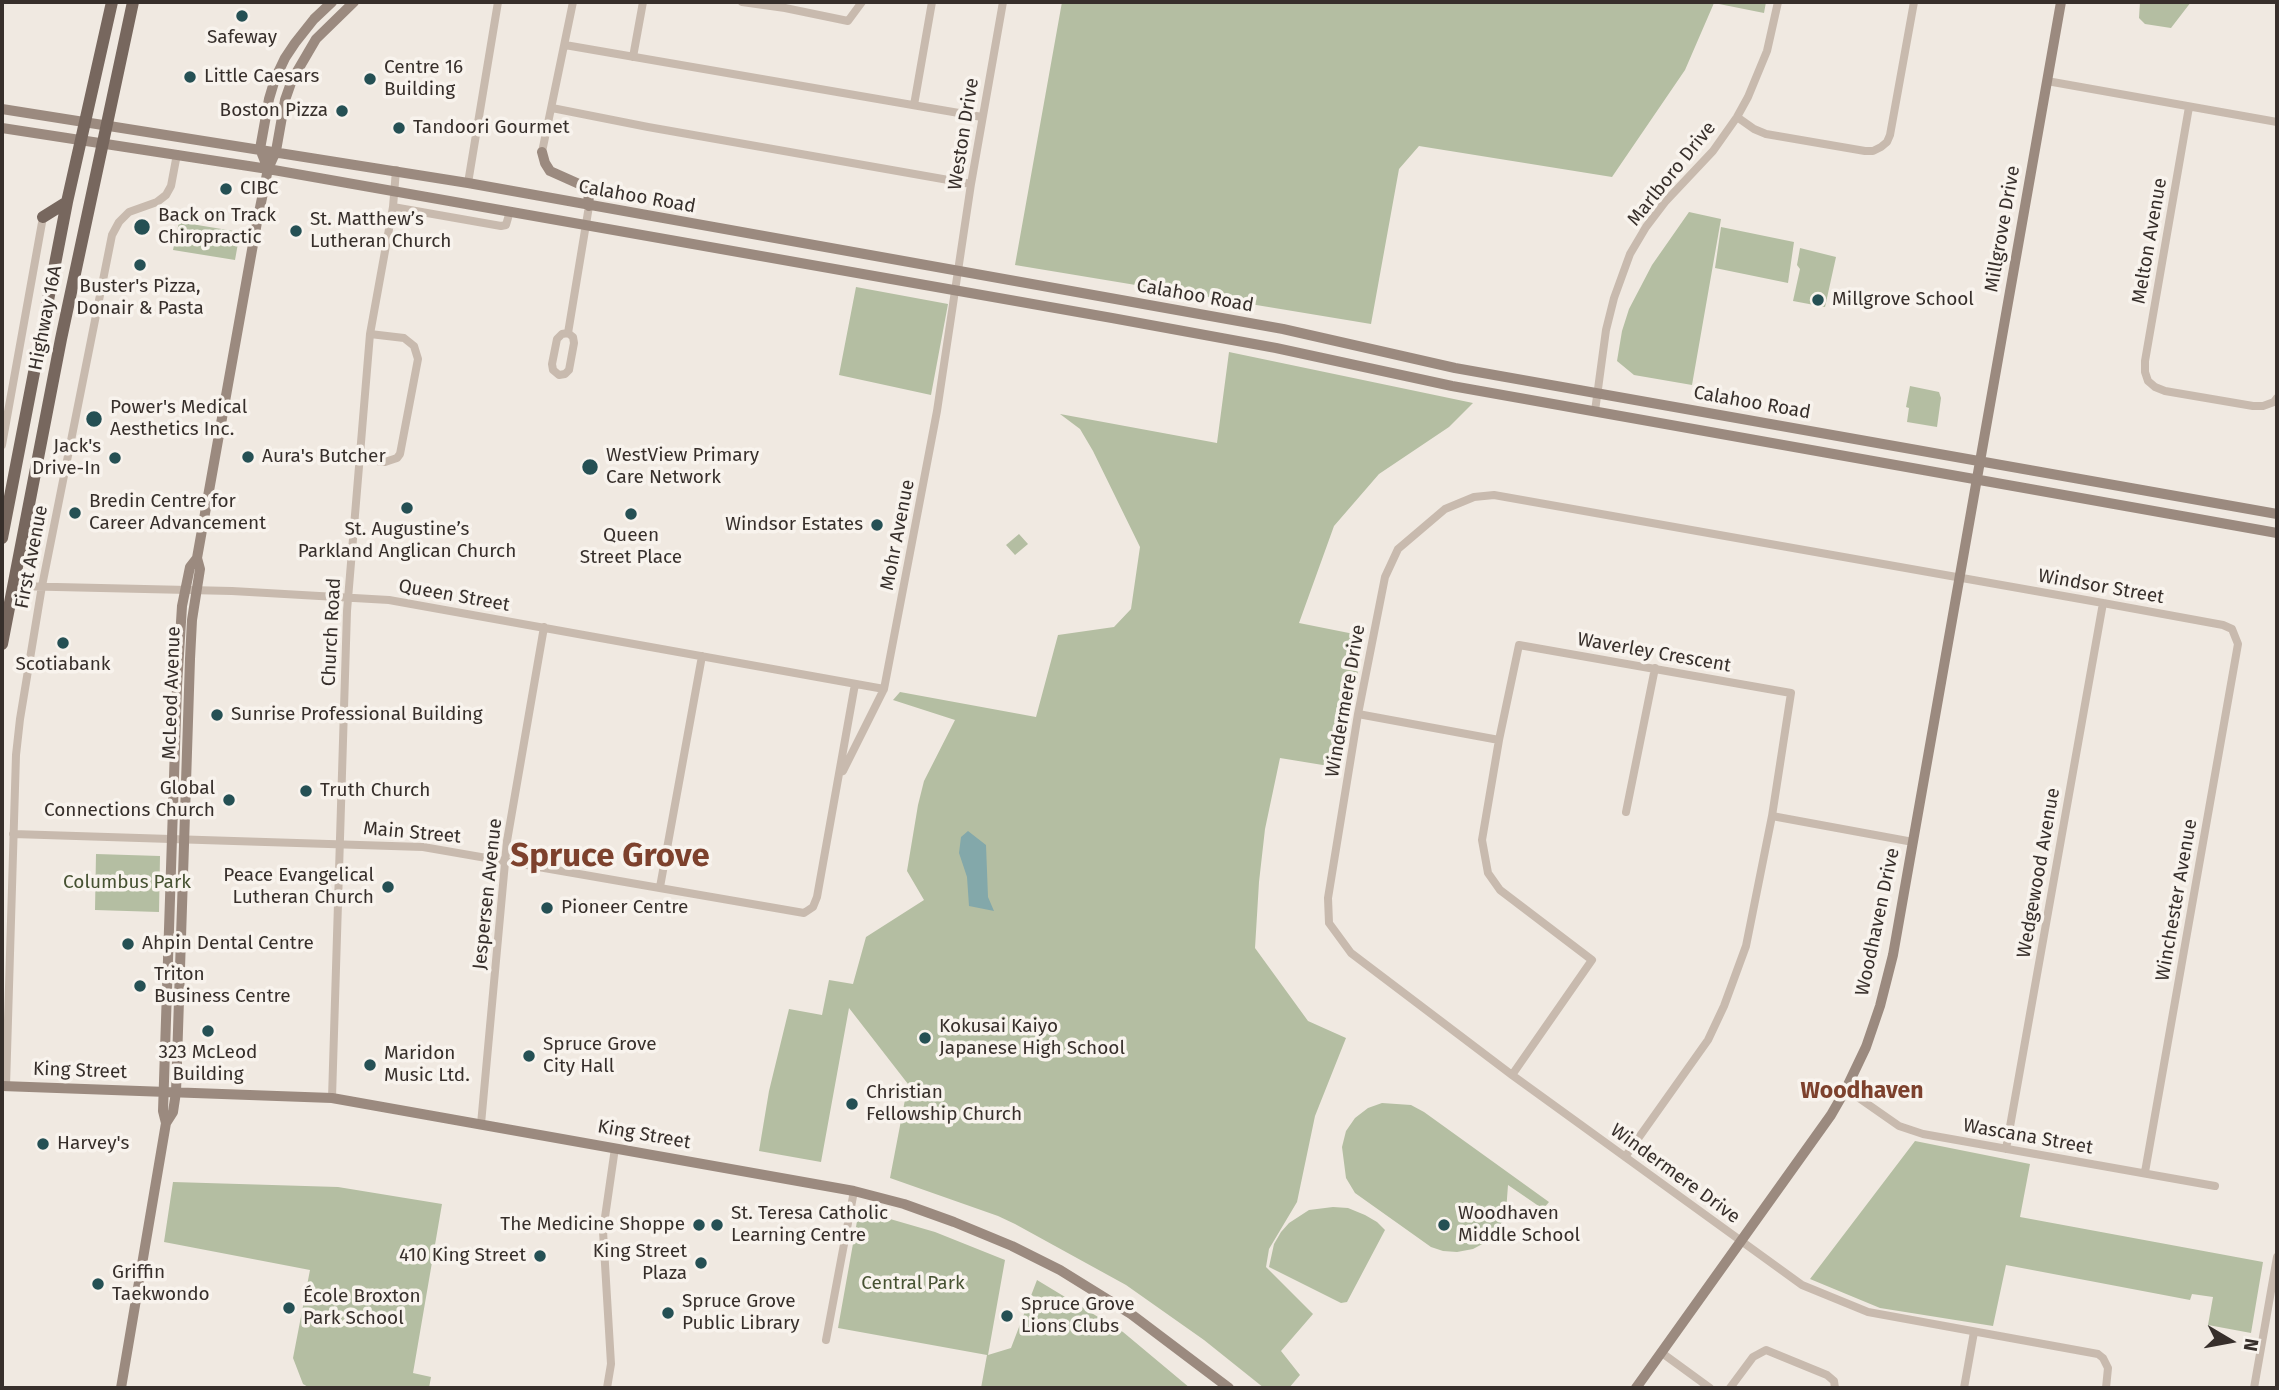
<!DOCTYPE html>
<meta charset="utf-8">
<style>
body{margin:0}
#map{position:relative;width:2279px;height:1390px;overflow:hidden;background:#f0e9e1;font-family:"Fira Sans",sans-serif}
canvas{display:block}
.frame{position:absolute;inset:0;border:4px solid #372f2b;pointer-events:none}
.north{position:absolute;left:2195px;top:1306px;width:70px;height:70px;-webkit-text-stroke:5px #f8f3ed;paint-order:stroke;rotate:100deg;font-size:19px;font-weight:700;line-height:28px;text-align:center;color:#372f2b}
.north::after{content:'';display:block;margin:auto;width:24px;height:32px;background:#372f2b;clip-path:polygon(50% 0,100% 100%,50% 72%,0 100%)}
</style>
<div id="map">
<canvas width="2279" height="1390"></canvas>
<div class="frame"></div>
<div class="north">N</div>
</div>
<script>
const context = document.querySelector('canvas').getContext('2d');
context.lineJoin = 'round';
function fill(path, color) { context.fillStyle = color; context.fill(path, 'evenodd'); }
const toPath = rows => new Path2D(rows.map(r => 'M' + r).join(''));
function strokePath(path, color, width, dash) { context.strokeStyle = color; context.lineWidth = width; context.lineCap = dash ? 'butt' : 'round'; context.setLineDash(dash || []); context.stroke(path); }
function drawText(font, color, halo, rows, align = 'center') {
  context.font = font + ' "Fira Sans",sans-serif'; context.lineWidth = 7; context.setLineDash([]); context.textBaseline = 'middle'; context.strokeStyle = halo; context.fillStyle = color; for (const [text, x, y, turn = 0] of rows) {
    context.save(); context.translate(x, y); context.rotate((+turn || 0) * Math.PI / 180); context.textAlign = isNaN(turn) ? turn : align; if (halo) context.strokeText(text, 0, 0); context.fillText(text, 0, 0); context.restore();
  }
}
fill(toPath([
 [1062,2,1766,2,1764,13,1714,3,1685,70,1612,177,1419,146,1399,169,1371,324,1015,265],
 [2140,2,2191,2,2171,28,2145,24,2139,18],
 [1689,212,1721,219,1692,385,1634,375,1617,361,1622,331,1629,309,1652,265],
 [179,222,240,232,235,260,173,250],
 [1721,227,1794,242,1788,283,1715,268],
 [1800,248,1836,257,1825,307,1793,301,1800,269,1797,265],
 [856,287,948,304,931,395,839,375],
 [1229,352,1473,403,1449,427,1379,474,1334,526,1299,623,1364,636,1341,768,1280,758,1265,829,1259,882,1255,948,1308,1021,1346,1038,1315,1116,1297,1202,1269,1249,1266,1267,1313,1314,1281,1351,1300,1375,1289,1388,1264,1388,1204,1340,1126,1285,1015,1224,998,1216,890,1178,908,1084,849,1008,821,1162,759,1151,769,1091,789,1009,822,1015,829,980,853,984,866,937,924,900,907,871,918,805,924,781,955,720,893,700,900,692,1036,717,1058,635,1114,627,1131,609,1140,547,1093,451,1080,429,1060,414,1217,443],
 [1910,386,1939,392,1941,398,1937,427,1907,422,1909,408,1906,407],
 [1019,534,1028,544,1015,555,1006,545],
 [96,854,160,856,159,912,95,910],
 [1382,1103,1411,1105,1424,1112,1549,1202,1543,1209,1508,1185,1506,1212,1499,1228,1488,1241,1473,1249,1457,1252,1443,1251,1431,1247,1355,1193,1346,1178,1342,1147,1346,1131,1355,1118,1368,1108],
 [1915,1141,2030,1164,2020,1217,2263,1262,2251,1333,2208,1325,2213,1297,2192,1294,2190,1300,2006,1265,1993,1326,1880,1308,1810,1279],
 [173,1182,338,1187,442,1204,413,1373,431,1377,429,1388,310,1388,303,1384,293,1358,310,1270,164,1242],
 [1333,1207,1348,1208,1365,1215,1377,1222,1385,1230,1347,1302,1341,1303,1269,1267,1274,1244,1281,1232,1289,1223,1309,1210],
 [859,1210,935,1232,1005,1260,988,1355,1011,1348,1037,1280,1123,1332,1190,1388,981,1388,987,1355,838,1328]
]), '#b4bea2');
fill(toPath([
 [968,831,986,845,988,897,994,911,969,906,967,877,959,853,961,837]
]), '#83a8aa');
strokePath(toPath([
 [742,2,785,8,848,21,862,2],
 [565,45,982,117],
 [633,57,643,2],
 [2047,81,2277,122],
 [914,105,932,2],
 [2189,107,2145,361,2145,372,2148,381,2155,387,2165,391,2253,406,2263,406,2274,402,2277,398],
 [552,108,648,127,971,184],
 [1737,117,1754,129,1766,134,1865,151,1873,151,1881,147,1887,142,1890,135,1914,2],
 [542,152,573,2],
 [468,183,498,2],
 [393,207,501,226,506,225,510,211],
 [568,333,562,334,557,339,552,364,553,370,559,375,565,374,569,370,574,343,573,337,568,333,589,206],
 [1595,411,1606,330,1614,298,1630,254,1646,227,1665,202,1713,151,1737,117,1748,97,1767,51,1778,2],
 [2,445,43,217],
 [360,459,385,462,397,458,400,454,418,359,414,346,404,338,370,334],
 [13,586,232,591,389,600,884,689],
 [1358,714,1499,740],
 [843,771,884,689,937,411,971,184,1003,2],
 [1626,812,1655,668],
 [1772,816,1913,842],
 [13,834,423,847,804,913,813,907,817,897,855,684],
 [660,887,702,656],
 [1512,1075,1592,960,1500,890,1488,873,1482,840,1499,740,1519,645,1791,693,1772,816,1746,946,1724,1006,1708,1040,1625,1157],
 [6,1086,16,755,20,719,42,586,112,235,119,222,129,212,157,202,166,195,171,186,177,154],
 [1846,1089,1899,1126,1923,1134,2215,1186],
 [332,1098,347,611,370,334,393,207,396,170],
 [481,1124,507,841,544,627],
 [2006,1149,2103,603],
 [826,1340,854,1191],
 [1662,1353,1710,1388],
 [607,1388,611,1364,603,1231,615,1148],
 [1730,1388,1753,1357,1766,1350,1827,1375,1834,1381,1835,1388],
 [1964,1388,1974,1332],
 [2106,1388,2108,1368,2103,1358,2098,1354,1868,1312,1802,1285,1512,1075,1351,953,1329,923,1328,898,1358,714,1385,577,1398,549,1445,509,1474,497,1494,495,2103,603,2223,625,2232,629,2238,644,2145,1172],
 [2254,1388,2277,1257]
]), '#c8baae', 8);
strokePath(toPath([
 [2,109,468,183,1283,329,1455,368,2277,514],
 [2,128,268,169,1112,318,1276,348,1452,386,2277,533],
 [542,152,545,163,550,171,588,188,589,206],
 [268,169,260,149,269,99,275,79,285,58,295,43,314,19,332,2],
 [2,1086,332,1098,854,1191,904,1204,954,1222,1012,1246,1060,1270,1131,1314,1229,1388],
 [166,1123,173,1112,176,1092,190,659,192,620,200,569,197,558],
 [121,1388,166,1123,163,1111,177,686,182,606,190,567,197,558,257,222,268,169,276,151,285,100,292,80,316,39,354,2],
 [1636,1388,1831,1115,1846,1089,1866,1047,1880,1006,1893,955,2061,2]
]), '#9b8a7f', 10);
strokePath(toPath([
 [43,217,67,202],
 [2,538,67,202,112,2],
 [2,644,61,339,133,2]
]), '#77675e', 12);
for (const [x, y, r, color] of [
 [242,16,7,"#255054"],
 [190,77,7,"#255054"],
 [370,79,7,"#255054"],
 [342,111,7,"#255054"],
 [399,128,7,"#255054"],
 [226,189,7,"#255054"],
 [142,227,9,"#255054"],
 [296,231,7,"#255054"],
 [140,265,7,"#255054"],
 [1818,300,7,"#255054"],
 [94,419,9,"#255054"],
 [248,457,7,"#255054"],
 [115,458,7,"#255054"],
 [590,467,9,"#255054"],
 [407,508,7,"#255054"],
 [75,513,7,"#255054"],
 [631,514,7,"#255054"],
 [877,525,7,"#255054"],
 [63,643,7,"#255054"],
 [217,715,7,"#255054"],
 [306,791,7,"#255054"],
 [229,800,7,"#255054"],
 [388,887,7,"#255054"],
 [547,908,7,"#255054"],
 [128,944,7,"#255054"],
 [140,986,7,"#255054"],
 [208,1031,7,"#255054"],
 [925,1038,7,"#255054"],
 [529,1056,7,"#255054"],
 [370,1065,7,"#255054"],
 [852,1104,7,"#255054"],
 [43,1144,7,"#255054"],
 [699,1225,7,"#255054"],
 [717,1225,7,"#255054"],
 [1444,1225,7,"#255054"],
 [540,1256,7,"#255054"],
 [701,1263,7,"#255054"],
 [98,1284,7,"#255054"],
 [289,1308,7,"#255054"],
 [668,1313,7,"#255054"],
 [1007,1316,7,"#255054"]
]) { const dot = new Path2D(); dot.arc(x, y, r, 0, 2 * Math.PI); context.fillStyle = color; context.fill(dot); strokePath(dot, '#f8f3ed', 2.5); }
drawText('19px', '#372f2b', '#f8f3ed', [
 ["Safeway",242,38,"center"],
 ["Centre 16",384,68],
 ["Building",384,90],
 ["Little Caesars",204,77],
 ["Boston Pizza",328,111,"right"],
 ["Tandoori Gourmet",413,128],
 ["CIBC",240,189],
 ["Back on Track",158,216],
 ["Chiropractic",158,238],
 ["St. Matthew’s",310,220],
 ["Lutheran Church",310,242],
 ["Buster's Pizza,",140,287,"center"],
 ["Donair & Pasta",140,309,"center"],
 ["Millgrove School",1832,300],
 ["Power's Medical",110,408],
 ["Aesthetics Inc.",110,430],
 ["Jack's",101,447,"right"],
 ["Drive-In",101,469,"right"],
 ["WestView Primary",606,456],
 ["Care Network",606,478],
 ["Aura's Butcher",262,457],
 ["Bredin Centre for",89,502],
 ["Career Advancement",89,524],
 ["Windsor Estates",863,525,"right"],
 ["St. Augustine’s",407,530,"center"],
 ["Parkland Anglican Church",407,552,"center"],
 ["Queen",631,536,"center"],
 ["Street Place",631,558,"center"],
 ["Scotiabank",63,665,"center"],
 ["Sunrise Professional Building",231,715],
 ["Global",215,789,"right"],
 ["Connections Church",215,811,"right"],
 ["Truth Church",320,791],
 ["Peace Evangelical",374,876,"right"],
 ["Lutheran Church",374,898,"right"],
 ["Pioneer Centre",561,908],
 ["Ahpin Dental Centre",142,944],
 ["Triton",154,975],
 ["Business Centre",154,997],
 ["Kokusai Kaiyo",939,1027],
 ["Japanese High School",939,1049],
 ["Spruce Grove",543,1045],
 ["City Hall",543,1067],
 ["323 McLeod",208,1053,"center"],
 ["Building",208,1075,"center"],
 ["Maridon",384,1054],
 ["Music Ltd.",384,1076],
 ["Christian",866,1093],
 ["Fellowship Church",866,1115],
 ["Harvey's",57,1144],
 ["St. Teresa Catholic",731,1214],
 ["Learning Centre",731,1236],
 ["Woodhaven",1458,1214],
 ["Middle School",1458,1236],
 ["The Medicine Shoppe",685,1225,"right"],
 ["King Street",687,1252,"right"],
 ["Plaza",687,1274,"right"],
 ["410 King Street",526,1256,"right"],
 ["Griffin",112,1273],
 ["Taekwondo",112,1295],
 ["École Broxton",303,1297],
 ["Park School",303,1319],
 ["Spruce Grove",682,1302],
 ["Public Library",682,1324],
 ["Spruce Grove",1021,1305],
 ["Lions Clubs",1021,1327]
], 'left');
drawText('19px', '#372f2b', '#f8f3ed', [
 ["Weston Drive",964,134,-81],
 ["Marlboro Drive",1672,174,-51],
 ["Calahoo Road",637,197,10],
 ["Millgrove Drive",2003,229,-80],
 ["Melton Avenue",2150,241,-80],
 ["Calahoo Road",1195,296,10],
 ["Highway 16A",46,318,-79],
 ["Calahoo Road",1752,403,10],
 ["Mohr Avenue",898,535,-79],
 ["First Avenue",32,557,-79],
 ["Windsor Street",2101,587,10],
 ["Queen Street",454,596,10],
 ["Church Road",332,632,-87],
 ["Waverley Crescent",1654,653,10],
 ["McLeod Avenue",172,693,-88],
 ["Windermere Drive",1346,701,-80],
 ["Main Street",412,833,5],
 ["Wedgewood Avenue",2039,873,-80],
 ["Jespersen Avenue",488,894,-84],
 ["Winchester Avenue",2177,900,-80],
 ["Woodhaven Drive",1878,922,-78],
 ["King Street",80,1071,2],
 ["King Street",644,1135,10],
 ["Wascana Street",2028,1137,10],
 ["Windermere Drive",1675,1174,36]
]);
drawText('19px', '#465232', '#f8f3ed', [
 ["Columbus Park",127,883],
 ["Central Park",913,1284]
]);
drawText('bold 23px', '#7d412d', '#f8f3ed', [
 ["Woodhaven",1862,1092]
]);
drawText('bold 33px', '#7d412d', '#f8f3ed', [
 ["Spruce Grove",610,857]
]);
</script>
